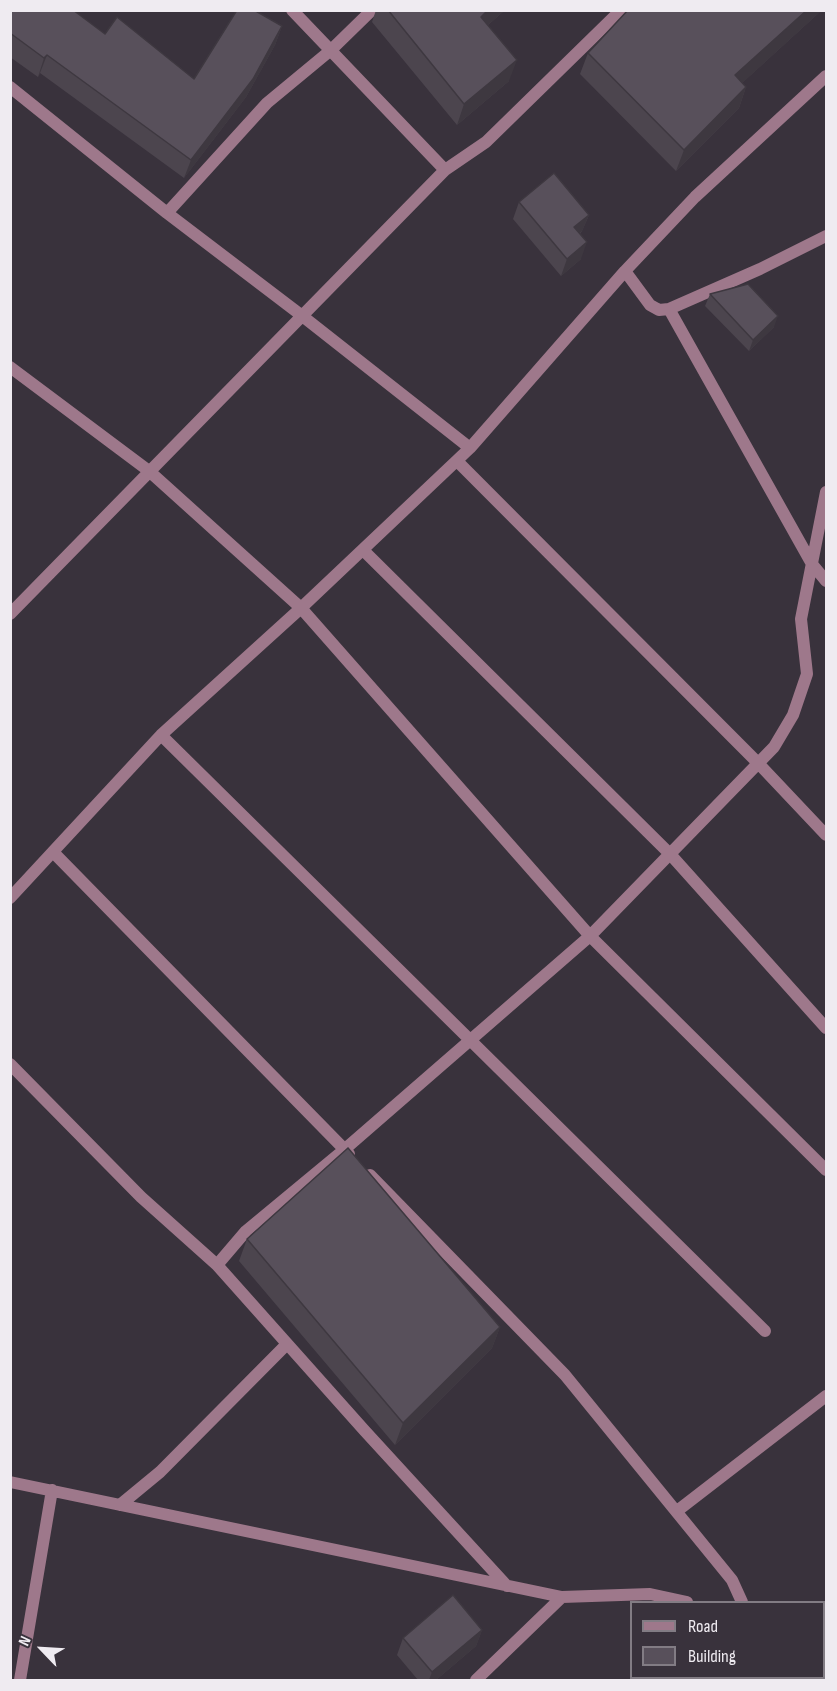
<!DOCTYPE html>
<style>
body{margin:0}
#map{position:relative;width:837px;height:1691px;overflow:hidden;background:#39323c;font-family:"Sofia Sans Condensed",sans-serif}
canvas{display:block}
.frame{position:absolute;inset:0;border:12px solid #efebf1;pointer-events:none}
.legend{position:absolute;left:630px;top:1601px;width:195px;height:78px;box-sizing:border-box;background:#39323c;border:2px solid #827c84;margin:0;padding:8px 10px;list-style:none;font-size:18px;color:#efebf1}
.legend li{display:flex;align-items:center;gap:12px;height:30px}
.legend b{width:30px;border:2px solid #827c84}
.north{position:absolute;left:12px;top:1619px;width:60px;height:60px;-webkit-text-stroke:4px #39323c;paint-order:stroke;rotate:295deg;font-size:16px;font-weight:700;line-height:24px;text-align:center;color:#efebf1}
.north::after{content:'';display:block;margin:auto;width:21px;height:27px;background:#efebf1;clip-path:polygon(50% 0,100% 100%,50% 72%,0 100%)}
</style>
<div id="map">
<canvas width="837" height="1691"></canvas>
<div class="frame"></div>
<ul class="legend">
<li><b style="height:8px;background:#9e788b"></b>Road</li>
<li><b style="height:16px;background:#58505b"></b>Building</li>
</ul>
<div class="north">N</div>
</div>
<script>
const context = document.querySelector('canvas').getContext('2d');
context.lineJoin = 'round';
const toPath = rows => new Path2D(rows.map(r => 'M' + r).join(''));
function strokePath(path, color, width, dash) { context.strokeStyle = color; context.lineWidth = width; context.lineCap = dash ? 'butt' : 'round'; context.setLineDash(dash || []); context.stroke(path); }
function fill(path, color) { context.fillStyle = color; context.fill(path, 'evenodd'); }
strokePath(toPath([
 [292,10,445,170],
 [10,87,167,213,301,315,470,448],
 [167,213,267,103,331,50,372,10],
 [625,271,650,305,659,310,669,309,760,269,826,236],
 [669,309,812,564,826,581],
 [10,367,149,471,301,608,590,936,826,1170],
 [457,461,758,763,826,835],
 [363,550,670,854,826,1028],
 [10,614,445,170,486,142,621,10],
 [161,735,765,1331],
 [53,852,349,1154],
 [10,898,161,735,301,608,470,448,625,271,695,197,826,76],
 [10,1064,141,1197,217,1265,364,1430,507,1586],
 [370,1175,565,1375,732,1580,742,1602],
 [217,1265,246,1231,345,1149,590,936,774,747,793,715,807,674,801,619,826,492],
 [10,1482,562,1597],
 [120,1505,160,1472,287,1344],
 [677,1511,826,1396],
 [824,1637,826,1637],
 [824,1654,826,1649],
 [20,1680,52,1490],
 [476,1680,562,1597,650,1594,687,1602],
 [806,1680,808,1678]
]), '#9e788b', 12);
fill(toPath([
 [10,10,194,79,282,26,275,45,246,97,184,178,40,73,38,77,10,57],
 [376,10,505,10,488,25,509,81,457,125,372,22],
 [822,10,742,83,746,87,739,108,676,171,580,74,588,53],
 [519,202,589,215,582,231,580,234,581,259,561,276,513,219],
 [710,294,774,327,749,351,705,306],
 [247,1239,500,1327,492,1348,395,1445,239,1261],
 [482,1630,476,1646,436,1680,418,1680,397,1655,403,1638]
]), '#4c454e');
fill(toPath([
 [488,10,505,10,473,38,481,17],
 [807,10,822,10,728,96,735,75],
 [282,26,275,45,246,97,184,178,191,160],
 [47,55,40,73,38,77,44,58],
 [517,60,509,81,457,125,464,104],
 [746,87,739,108,676,171,684,150],
 [589,215,582,231,568,244,574,227],
 [587,242,581,259,561,276,567,259],
 [778,316,774,327,749,351,753,340],
 [500,1327,492,1348,395,1445,403,1423],
 [482,1630,476,1646,436,1680,429,1680,432,1672]
]), '#3e3840');
const building = toPath([
 [10,10,73,10,105,34,117,17,194,79,237,10,254,10,282,26,253,79,191,160,47,55,44,58,10,33,10,10],
 [388,10,488,10,481,17,517,60,464,104,388,10],
 [628,10,807,10,735,75,746,87,684,150,588,53,628,10],
 [554,173,589,215,574,227,587,242,567,259,519,202,554,173],
 [748,284,778,316,753,340,710,294,748,284],
 [348,1148,500,1327,403,1423,247,1239,348,1148],
 [453,1595,482,1630,432,1672,403,1638,453,1595]
]);
fill(building, '#58505b');
strokePath(building, '#3e3840', 1.5);
</script>
